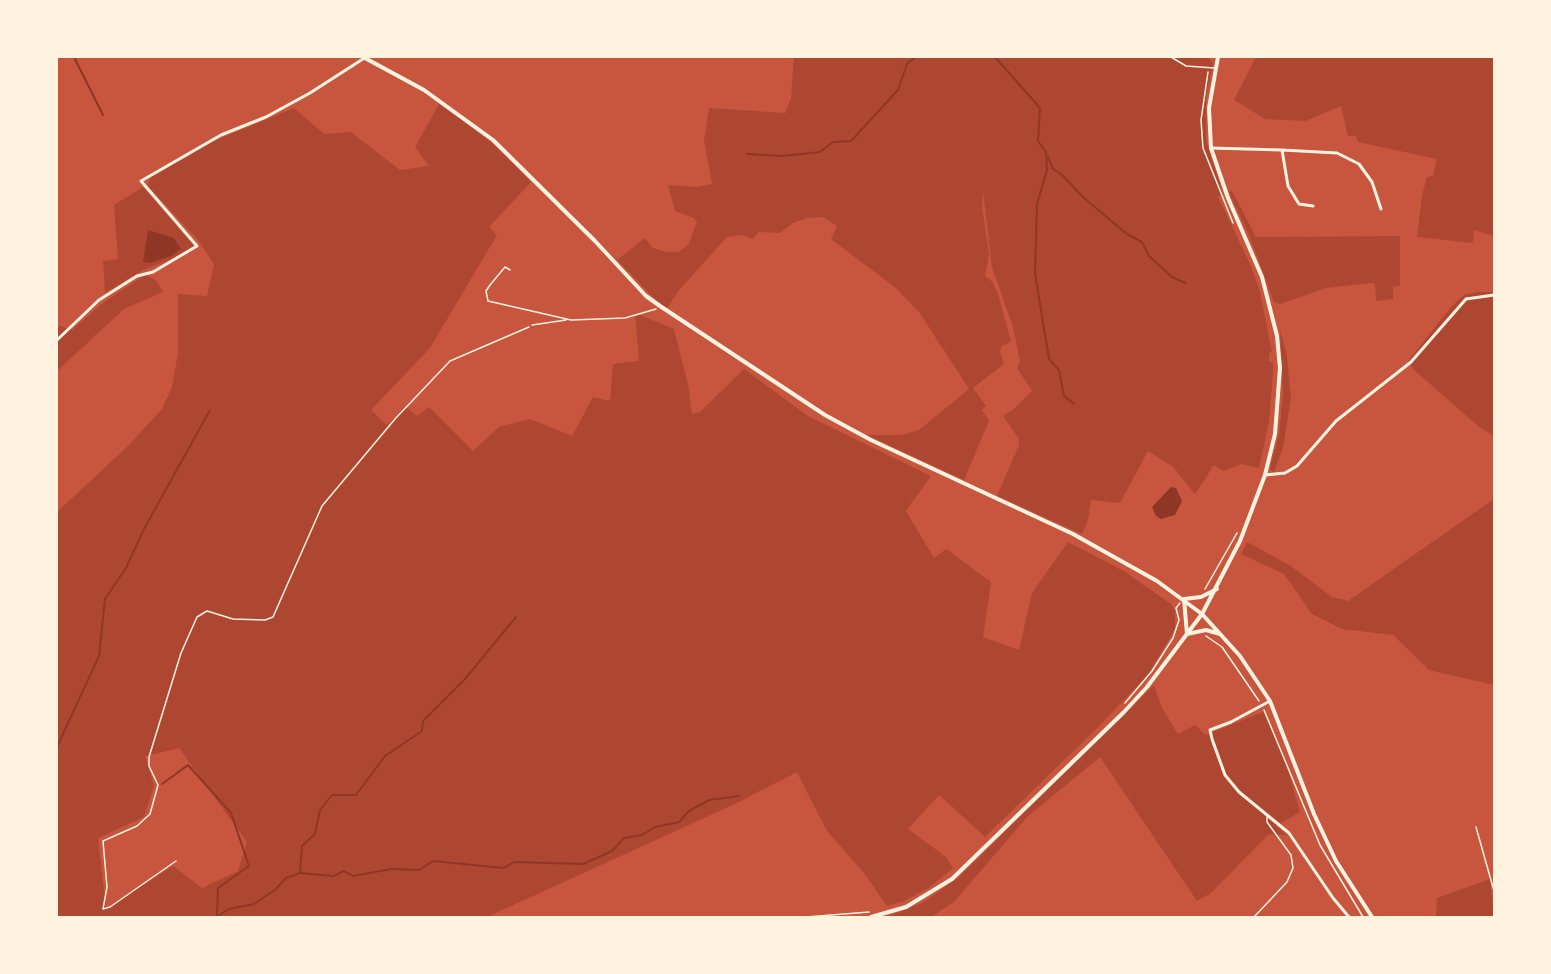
<!DOCTYPE html>
<style>
body{margin:0}
#map{position:relative;width:1551px;height:974px;overflow:hidden;background:#c8553d;font-family:"PT Sans Narrow",sans-serif}
canvas{display:block}
.frame{position:absolute;inset:0;border:58px solid #fff3e0;pointer-events:none}
</style>
<div id="map">
<canvas width="1551" height="974"></canvas>
<div class="frame"></div>
</div>
<script>
const context = document.querySelector('canvas').getContext('2d');
context.lineJoin = 'round';
function fill(path, color) { context.fillStyle = color; context.fill(path, 'evenodd'); }
const toPath = rows => new Path2D(rows.map(r => 'M' + r).join(''));
function strokePath(path, color, width, dash) { context.strokeStyle = color; context.lineWidth = width; context.lineCap = dash ? 'butt' : 'round'; context.setLineDash(dash || []); context.stroke(path); }
fill(toPath([
 [794,57,1207,57,1213,63,1206,96,1206,140,1223,195,1211,199,1218,197,1251,266,1260,292,1272,352,1269,353,1269,362,1273,362,1273,374,1269,421,1259,468,1242,464,1223,471,1214,465,1195,494,1173,467,1148,451,1120,503,1091,500,1088,520,1082,534,997,496,1019,445,1019,439,1003,416,1014,409,1032,391,1017,368,1020,361,1013,327,992,267,983,191,982,207,989,254,985,276,992,281,998,294,1011,341,1002,346,1000,352,1004,364,973,388,986,406,982,410,989,421,964,480,867,435,901,435,919,430,969,389,919,312,896,288,831,239,837,226,823,217,807,218,793,223,780,233,759,232,753,239,742,235,727,237,679,290,667,308,657,301,617,260,645,238,653,248,667,252,678,252,688,245,697,222,694,218,675,211,668,185,697,187,712,184,704,141,709,108,785,113,791,98],
 [1256,57,1494,57,1494,236,1474,230,1473,243,1417,237,1422,195,1427,177,1433,176,1437,159,1358,142,1356,136,1348,136,1341,106,1305,121,1265,119,1234,100],
 [439,104,491,142,531,182,489,227,497,235,430,348,371,410,387,425,406,407,417,416,429,407,473,451,499,427,530,419,572,436,593,397,610,401,613,364,639,361,635,313,674,329,688,384,692,414,700,412,744,369,808,416,931,476,906,511,934,558,946,549,991,582,983,637,1019,650,1032,593,1068,542,1124,571,1171,604,1175,611,1175,629,1147,676,1098,727,985,837,939,795,908,829,946,857,953,868,930,887,904,901,887,906,864,873,827,831,797,772,737,803,487,917,57,917,57,512,127,447,162,409,172,387,178,353,178,294,207,296,214,264,198,240,148,186,150,178,214,141,294,108,324,134,351,132,400,170,429,166,415,147],
 [179,748,247,842,238,871,202,888,173,866,106,908,98,838,144,817,154,786,145,756],
 [143,187,194,246,174,258,143,270,105,293,103,261,118,259,114,205],
 [1232,191,1256,237,1400,236,1400,286,1393,287,1393,299,1376,301,1375,284,1371,283,1326,288,1280,304,1274,302,1249,235,1229,192],
 [145,275,156,280,163,292,124,309,57,371,57,325,72,330,104,302],
 [1478,292,1494,292,1494,436,1478,426,1413,369,1408,361,1452,306,1464,295],
 [1280,330,1287,356,1291,397,1283,448,1274,472,1270,469,1271,464,1279,435,1283,395],
 [1494,499,1494,685,1429,670,1393,635,1342,629,1312,614,1284,574,1241,554,1247,542,1291,566,1332,597,1348,601],
 [1154,685,1162,708,1178,734,1195,725,1206,735,1263,712,1284,756,1300,812,1276,826,1287,835,1269,834,1210,894,1197,901,1100,757,1027,817,954,902,931,917,886,917,922,903,958,878],
 [1490,879,1494,917,1436,917,1437,898]
]), '#ae4732');
fill(toPath([
 [148,230,174,238,181,249,171,256,150,263,143,262],
 [1171,487,1176,488,1182,501,1175,515,1161,519,1156,516,1152,507]
]), '#8f3625');
strokePath(toPath([
 [74,57,103,115],
 [995,57,1040,108,1038,141,1046,152,1047,170,1037,204,1035,273,1049,359,1059,370,1064,396,1074,404],
 [747,154,782,156,820,152,833,142,851,141,898,90,907,64,915,57],
 [1048,157,1053,169,1061,174,1084,198,1127,234,1142,242,1149,256,1172,277,1185,283],
 [57,747,99,656,105,599,126,568,144,529,210,410],
 [162,784,188,765,231,813,249,866,218,888,217,916],
 [300,873,302,846,315,834,320,810,332,795,356,795,385,756,422,731,423,721,465,679,516,617],
 [216,917,229,909,254,904,276,889,286,878,300,873,333,876,344,871,353,876,391,869,419,870,433,861,504,868,514,862,583,864,612,851,624,838,642,835,655,827,679,822,689,811,709,800,739,796]
]), '#8f3625', 2);
strokePath(toPath([
 [1208,72,1201,120,1203,148,1233,223],
 [510,270,505,267,490,285,486,291,488,301,571,320,625,318,656,309],
 [532,325,566,320],
 [1205,589,1237,533],
 [1206,636,1222,647,1259,701],
 [1125,703,1152,671,1173,638,1179,620,1176,608,1180,603],
 [1264,710,1320,845,1363,917],
 [806,917,869,912]
]), '#fff3e0', 1.5);
strokePath(toPath([
 [1171,57,1186,66,1214,68],
 [1476,827,1494,891],
 [176,861,110,907,103,909,107,887,103,841,137,826,150,814,158,785,149,766,149,757,181,653,197,617,207,611,233,619,265,620,273,617,322,506,395,419,450,361,529,327],
 [1254,917,1287,882,1293,868,1291,855,1267,822,1267,817]
]), '#fff3e0', 1.5);
strokePath(toPath([
 [1211,148,1282,150,1288,186,1299,204,1313,206],
 [1282,150,1337,153,1359,164,1372,182,1381,209],
 [57,340,99,300,137,276,153,272,197,246,141,181,221,135,266,117,310,93,366,57],
 [1265,475,1285,473,1297,466,1336,421,1411,362,1466,299,1494,295],
 [1270,701,1231,722,1210,730,1212,739,1225,775,1239,792,1289,833,1333,898,1349,917]
]), '#fff3e0', 3);
strokePath(toPath([
 [363,57,424,90,493,140,595,241,646,296,660,306,825,415,871,440,1073,534,1157,581,1202,614]
]), '#fff3e0', 4);
strokePath(toPath([
 [1202,614,1240,656,1270,701,1314,814,1336,861,1372,917],
 [1187,634,1184,599,1201,597,1217,589],
 [1187,634,1206,630,1220,634],
 [871,917,906,907,952,879,1124,712,1147,687,1202,614,1240,541,1265,475,1275,434,1280,368,1277,336,1262,277,1228,198,1211,148,1209,108,1218,57]
]), '#fff3e0', 4);
</script>
